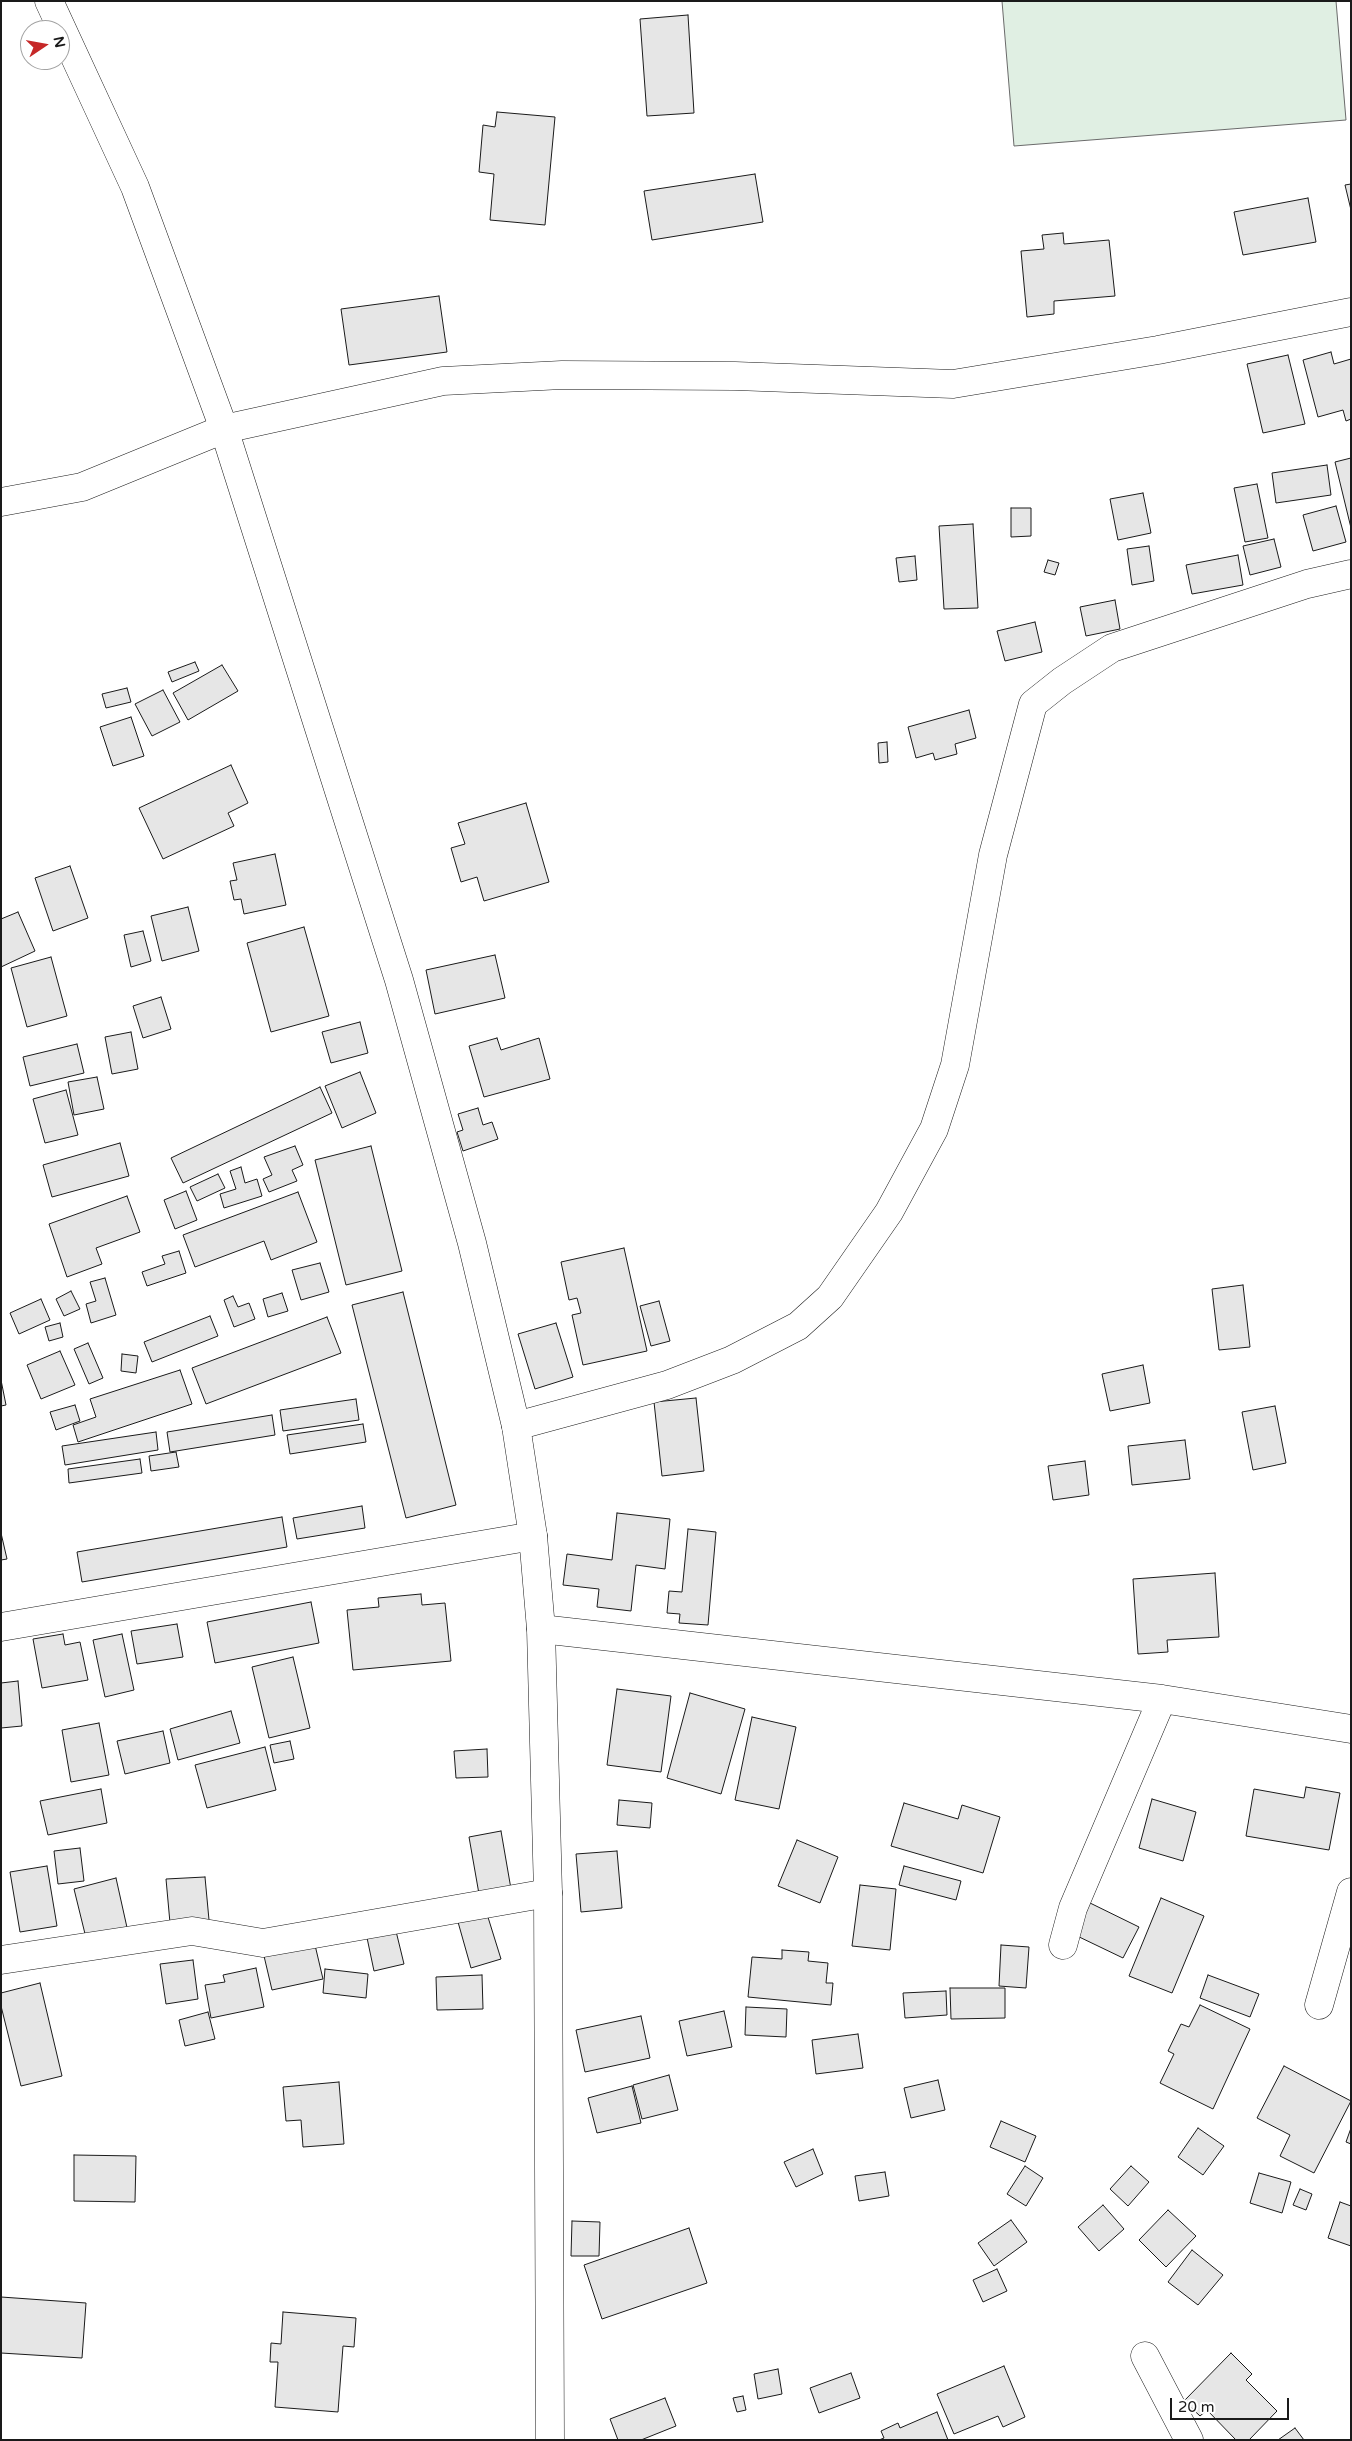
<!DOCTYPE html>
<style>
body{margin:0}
#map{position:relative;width:1352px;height:2441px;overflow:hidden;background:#fff;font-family:"Varela Round",sans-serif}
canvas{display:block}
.frame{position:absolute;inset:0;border:2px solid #1a1a1a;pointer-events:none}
.north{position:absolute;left:20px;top:20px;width:50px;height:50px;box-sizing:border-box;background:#fff;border:1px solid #a3a3a3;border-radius:50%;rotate:78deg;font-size:14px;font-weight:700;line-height:20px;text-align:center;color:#1a1a1a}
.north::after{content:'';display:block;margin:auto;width:18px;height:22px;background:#c62828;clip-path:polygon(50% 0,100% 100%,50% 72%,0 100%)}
.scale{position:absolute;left:1170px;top:2398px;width:119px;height:22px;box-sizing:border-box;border:2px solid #1a1a1a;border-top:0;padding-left:6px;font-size:15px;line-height:18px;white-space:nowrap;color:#1a1a1a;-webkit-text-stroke:4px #fff;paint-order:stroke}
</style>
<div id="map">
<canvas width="1352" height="2441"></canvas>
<div class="frame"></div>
<div class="north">N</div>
<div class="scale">20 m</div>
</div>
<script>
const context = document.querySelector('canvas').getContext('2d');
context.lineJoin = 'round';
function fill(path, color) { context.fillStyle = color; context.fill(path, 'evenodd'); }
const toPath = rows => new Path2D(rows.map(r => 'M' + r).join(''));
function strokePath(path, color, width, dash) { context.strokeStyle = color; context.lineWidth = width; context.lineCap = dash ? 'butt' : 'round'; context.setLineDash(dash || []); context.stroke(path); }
const green = toPath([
 [1002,1,1336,1,1346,120,1014,146,1002,1]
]);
fill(green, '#e0efe3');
strokePath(green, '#6a6a6a', 1);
const building = toPath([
 [688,15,694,113,647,116,640,19,688,15],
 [497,112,555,117,545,225,490,220,494,174,479,172,483,125,495,127,497,112],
 [755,174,763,222,652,240,644,191,755,174],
 [1351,184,1351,210,1345,185,1351,184],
 [1308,198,1316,242,1243,255,1234,212,1308,198],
 [1063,233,1064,244,1109,240,1115,296,1054,301,1054,314,1027,317,1021,251,1044,249,1042,235,1063,233],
 [439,296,447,352,349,365,341,309,439,296],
 [1331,352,1334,364,1351,359,1351,419,1346,421,1343,410,1318,417,1303,360,1331,352],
 [1288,355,1305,424,1263,433,1247,364,1288,355],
 [1351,458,1351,528,1335,462,1351,458],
 [1327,465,1331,495,1276,503,1272,473,1327,465],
 [1257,484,1268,538,1245,542,1234,488,1257,484],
 [1143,493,1151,533,1118,540,1110,499,1143,493],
 [1336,506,1346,542,1313,551,1303,515,1336,506],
 [1011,508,1031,508,1031,536,1011,537,1011,508],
 [973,524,978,608,944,609,939,526,973,524],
 [1274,539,1281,567,1250,575,1243,546,1274,539],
 [1149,546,1154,581,1132,585,1127,549,1149,546],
 [1238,555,1243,585,1192,594,1186,565,1238,555],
 [915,556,917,580,899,582,896,558,915,556],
 [1048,560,1059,563,1055,575,1044,572,1048,560],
 [1115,600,1120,629,1086,636,1080,607,1115,600],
 [1035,622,1042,652,1005,661,997,631,1035,622],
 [195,662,199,671,172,682,168,672,195,662],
 [222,665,238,691,188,720,173,693,222,665],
 [127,688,131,702,106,708,102,694,127,688],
 [163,690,180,722,152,736,135,704,163,690],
 [969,710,976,738,955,744,957,754,935,760,933,753,916,758,908,727,969,710],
 [131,717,144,756,113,766,100,727,131,717],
 [887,742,888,762,879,763,878,743,887,742],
 [231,765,248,803,228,813,234,826,163,859,139,808,231,765],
 [526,803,549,882,484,901,477,877,461,882,451,848,465,844,458,823,526,803],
 [275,854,286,905,244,914,241,899,234,900,230,881,237,880,233,863,275,854],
 [70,866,88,918,53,931,35,878,70,866],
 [188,907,199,951,162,961,151,916,188,907],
 [18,912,35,951,1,967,1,919,18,912],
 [304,927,329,1016,271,1032,247,943,304,927],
 [143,931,151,961,131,967,124,935,143,931],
 [495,955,505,998,435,1014,426,970,495,955],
 [51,957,67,1016,27,1027,11,968,51,957],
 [161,997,171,1029,143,1038,133,1006,161,997],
 [360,1022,368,1053,331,1063,322,1032,360,1022],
 [131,1032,138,1069,112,1074,105,1037,131,1032],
 [497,1038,501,1050,539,1038,550,1079,484,1097,469,1046,497,1038],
 [77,1044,84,1073,30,1086,23,1057,77,1044],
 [360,1072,376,1113,342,1128,325,1086,360,1072],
 [97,1077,104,1109,74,1115,68,1082,97,1077],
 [320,1087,332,1113,183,1183,171,1158,320,1087],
 [66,1090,78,1135,45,1143,33,1099,66,1090],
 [478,1108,483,1125,492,1122,498,1139,463,1151,457,1132,463,1130,458,1114,478,1108],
 [120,1143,129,1176,52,1197,43,1165,120,1143],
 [295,1146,303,1165,292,1170,297,1181,269,1192,263,1179,272,1175,264,1157,295,1146],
 [371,1146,402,1271,346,1285,315,1160,371,1146],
 [241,1167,245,1183,257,1179,262,1196,224,1208,220,1194,236,1189,230,1171,241,1167],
 [218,1174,225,1188,197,1201,190,1187,218,1174],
 [186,1191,197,1220,175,1229,164,1200,186,1191],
 [298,1192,317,1242,271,1260,264,1241,195,1267,183,1235,298,1192],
 [127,1196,140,1232,96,1248,102,1264,67,1277,49,1224,127,1196],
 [624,1248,647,1351,583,1365,572,1315,581,1313,577,1298,569,1300,561,1262,624,1248],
 [179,1251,186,1273,147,1286,142,1272,165,1264,162,1256,179,1251],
 [320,1263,329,1292,301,1300,292,1270,320,1263],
 [105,1278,116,1315,91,1323,86,1304,96,1301,90,1282,105,1278],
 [1243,1285,1250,1347,1219,1350,1212,1289,1243,1285],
 [71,1291,80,1309,64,1316,56,1299,71,1291],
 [403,1292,456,1505,406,1518,352,1305,403,1292],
 [282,1293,288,1311,268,1317,263,1299,282,1293],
 [233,1296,238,1307,249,1303,255,1319,234,1327,224,1300,233,1296],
 [41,1299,50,1320,19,1334,10,1313,41,1299],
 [659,1301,670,1341,651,1346,640,1306,659,1301],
 [210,1316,218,1336,152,1362,144,1342,210,1316],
 [327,1317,341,1353,206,1404,192,1368,327,1317],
 [60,1323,63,1337,49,1341,45,1327,60,1323],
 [556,1323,573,1377,535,1389,518,1334,556,1323],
 [88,1343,103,1378,89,1384,74,1349,88,1343],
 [60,1351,75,1385,41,1399,27,1365,60,1351],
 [122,1354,138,1356,136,1373,121,1371,122,1354],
 [1143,1365,1150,1403,1110,1411,1102,1374,1143,1365],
 [180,1370,192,1404,78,1442,73,1425,96,1417,90,1399,180,1370],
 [1,1380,6,1405,1,1406,1,1380],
 [696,1398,704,1471,662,1476,654,1402,696,1398],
 [356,1399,359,1420,283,1431,280,1410,356,1399],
 [75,1405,80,1421,56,1430,50,1412,75,1405],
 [1275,1406,1286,1463,1253,1470,1242,1412,1275,1406],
 [272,1415,275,1435,170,1452,167,1432,272,1415],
 [363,1424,366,1442,290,1454,287,1435,363,1424],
 [156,1432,158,1450,65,1465,62,1446,156,1432],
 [1185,1440,1190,1479,1132,1485,1128,1446,1185,1440],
 [176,1452,179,1467,151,1471,149,1456,176,1452],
 [140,1459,142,1473,69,1483,68,1469,140,1459],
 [1085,1461,1089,1495,1053,1500,1048,1466,1085,1461],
 [362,1506,365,1528,297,1539,293,1518,362,1506],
 [617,1513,670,1519,665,1569,636,1565,631,1611,597,1607,599,1589,563,1585,567,1554,612,1560,617,1513],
 [282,1517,287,1547,82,1582,77,1552,282,1517],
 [688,1529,716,1532,708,1625,679,1623,680,1614,667,1613,669,1591,682,1592,688,1529],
 [1,1533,7,1559,1,1560,1,1533],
 [1215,1573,1219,1637,1167,1640,1168,1652,1138,1654,1133,1579,1215,1573],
 [421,1594,422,1605,445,1603,451,1661,353,1670,347,1610,379,1607,378,1598,421,1594],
 [311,1602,319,1643,215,1663,207,1622,311,1602],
 [177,1624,183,1657,137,1664,131,1631,177,1624],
 [63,1634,65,1645,80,1642,88,1680,42,1688,33,1639,63,1634],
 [122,1634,134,1690,105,1697,93,1640,122,1634],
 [293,1657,310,1728,269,1738,252,1667,293,1657],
 [18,1681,22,1726,1,1728,1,1683,18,1681],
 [617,1689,671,1696,661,1772,607,1765,617,1689],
 [690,1693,745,1709,721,1794,667,1778,690,1693],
 [231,1711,240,1743,178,1760,170,1729,231,1711],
 [752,1717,796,1727,779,1809,735,1800,752,1717],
 [99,1723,109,1775,71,1782,62,1730,99,1723],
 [163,1731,170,1763,125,1774,117,1741,163,1731],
 [290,1741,294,1759,274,1763,270,1745,290,1741],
 [265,1747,276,1790,207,1808,195,1765,265,1747],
 [487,1749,488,1777,456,1778,454,1751,487,1749],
 [1306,1787,1340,1793,1329,1850,1246,1836,1254,1789,1304,1798,1306,1787],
 [101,1789,107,1823,48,1835,40,1801,101,1789],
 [1152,1799,1196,1812,1183,1861,1139,1848,1152,1799],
 [619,1800,652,1803,650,1828,617,1825,619,1800],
 [904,1803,958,1819,962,1805,1000,1817,983,1873,891,1846,904,1803],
 [501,1831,511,1889,479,1894,469,1837,501,1831],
 [797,1840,838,1857,820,1903,778,1886,797,1840],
 [80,1848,84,1881,58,1884,54,1851,80,1848],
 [617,1851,622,1908,581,1912,576,1854,617,1851],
 [47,1866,57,1926,20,1932,10,1872,47,1866],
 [904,1866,961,1881,956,1900,899,1885,904,1866],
 [205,1877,209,1920,170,1923,166,1879,205,1877],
 [116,1878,128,1932,87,1942,74,1889,116,1878],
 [860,1885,896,1889,890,1950,852,1946,860,1885],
 [1161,1898,1204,1916,1172,1993,1129,1976,1161,1898],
 [1088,1902,1139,1927,1123,1958,1073,1934,1088,1902],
 [487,1914,501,1959,471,1968,458,1922,487,1914],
 [395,1927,404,1964,374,1971,366,1933,395,1927],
 [315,1945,323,1979,272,1990,264,1956,315,1945],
 [1001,1945,1029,1947,1026,1988,999,1986,1001,1945],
 [782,1950,809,1952,808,1961,828,1963,826,1983,833,1983,831,2005,748,1997,752,1957,782,1959,782,1950],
 [193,1960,198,1999,166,2004,160,1964,193,1960],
 [256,1968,264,2007,211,2018,205,1985,225,1982,223,1975,256,1968],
 [325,1969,368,1974,366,1998,323,1993,325,1969],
 [482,1975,483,2009,437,2010,436,1977,482,1975],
 [1208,1975,1259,1994,1250,2017,1200,1998,1208,1975],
 [40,1983,62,2076,21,2086,1,2006,1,1993,40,1983],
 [950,1988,1005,1988,1005,2018,951,2019,950,1988],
 [946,1991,947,2015,905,2018,903,1993,946,1991],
 [1200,2005,1250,2029,1213,2109,1160,2083,1174,2054,1168,2051,1181,2024,1189,2027,1200,2005],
 [746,2007,787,2009,786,2037,745,2035,746,2007],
 [724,2011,732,2047,687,2056,679,2021,724,2011],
 [208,2012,215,2039,185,2046,179,2020,208,2012],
 [641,2016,650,2058,585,2072,576,2030,641,2016],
 [858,2034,863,2068,816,2074,812,2040,858,2034],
 [1284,2066,1351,2101,1314,2173,1280,2156,1290,2135,1257,2118,1284,2066],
 [669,2075,678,2110,642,2119,633,2085,669,2075],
 [938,2080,945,2110,911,2118,904,2088,938,2080],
 [339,2082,344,2144,303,2147,301,2120,286,2121,283,2087,339,2082],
 [632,2086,641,2123,597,2133,588,2098,632,2086],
 [1001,2121,1036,2136,1025,2162,990,2147,1001,2121],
 [1198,2128,1224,2146,1203,2175,1178,2157,1198,2128],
 [1351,2128,1351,2144,1346,2142,1351,2128],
 [813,2149,823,2174,796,2187,784,2162,813,2149],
 [74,2155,136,2156,135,2202,74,2201,74,2155],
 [1025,2166,1043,2178,1026,2206,1007,2194,1025,2166],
 [1131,2166,1149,2182,1128,2206,1110,2189,1131,2166],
 [885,2172,889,2196,859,2201,855,2176,885,2172],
 [1259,2173,1291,2182,1282,2213,1250,2203,1259,2173],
 [1300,2189,1312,2194,1306,2210,1293,2205,1300,2189],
 [1340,2202,1351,2206,1351,2246,1328,2238,1340,2202],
 [1103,2205,1124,2229,1099,2251,1078,2227,1103,2205],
 [1168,2210,1196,2236,1166,2267,1139,2240,1168,2210],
 [1011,2220,1027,2242,994,2266,978,2243,1011,2220],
 [572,2221,600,2222,599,2256,571,2256,572,2221],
 [689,2228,707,2283,602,2319,584,2265,689,2228],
 [1192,2250,1223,2275,1198,2305,1168,2282,1192,2250],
 [997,2269,1007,2291,983,2302,973,2280,997,2269],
 [1,2297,86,2303,82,2358,1,2353,1,2297],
 [283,2312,356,2318,354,2347,343,2346,338,2412,275,2407,278,2362,270,2362,271,2343,281,2344,283,2312],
 [1231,2353,1252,2374,1246,2380,1277,2411,1249,2440,1236,2440,1207,2410,1200,2416,1184,2401,1231,2353],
 [1004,2366,1025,2417,1003,2427,998,2416,954,2434,937,2394,1004,2366],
 [778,2369,782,2394,758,2399,754,2374,778,2369],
 [851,2373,860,2398,819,2413,810,2388,851,2373],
 [743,2396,746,2410,737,2412,733,2398,743,2396],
 [665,2398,676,2426,641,2440,618,2440,610,2419,665,2398],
 [937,2412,948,2440,879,2440,884,2438,881,2431,898,2423,900,2428,937,2412],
 [1295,2428,1304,2440,1278,2440,1295,2428]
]);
fill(building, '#e6e6e6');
strokePath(building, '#1a1a1a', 1);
const minor = toPath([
 [1,502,82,487,224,429,443,381,562,375,735,376,953,384,1158,350,1351,312],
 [516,1426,667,1385,732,1360,798,1326,830,1297,889,1212,934,1129,955,1065,993,855,1033,704,1062,681,1112,648,1307,584,1351,574],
 [1,1627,533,1536],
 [541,1629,1162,1699,1351,1729],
 [1063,1945,1073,1908,1162,1699],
 [1,1960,192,1931,263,1943,548,1893],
 [1319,2005,1351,1892],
 [1145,2356,1189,2440]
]);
const tertiary = toPath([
 [49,1,135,187,224,429,399,980,472,1243,516,1426,533,1536,541,1629,548,1893,550,2440]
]);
strokePath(minor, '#1a1a1a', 29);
strokePath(tertiary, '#1a1a1a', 29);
strokePath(minor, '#fff', 28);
strokePath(tertiary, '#fff', 28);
</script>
